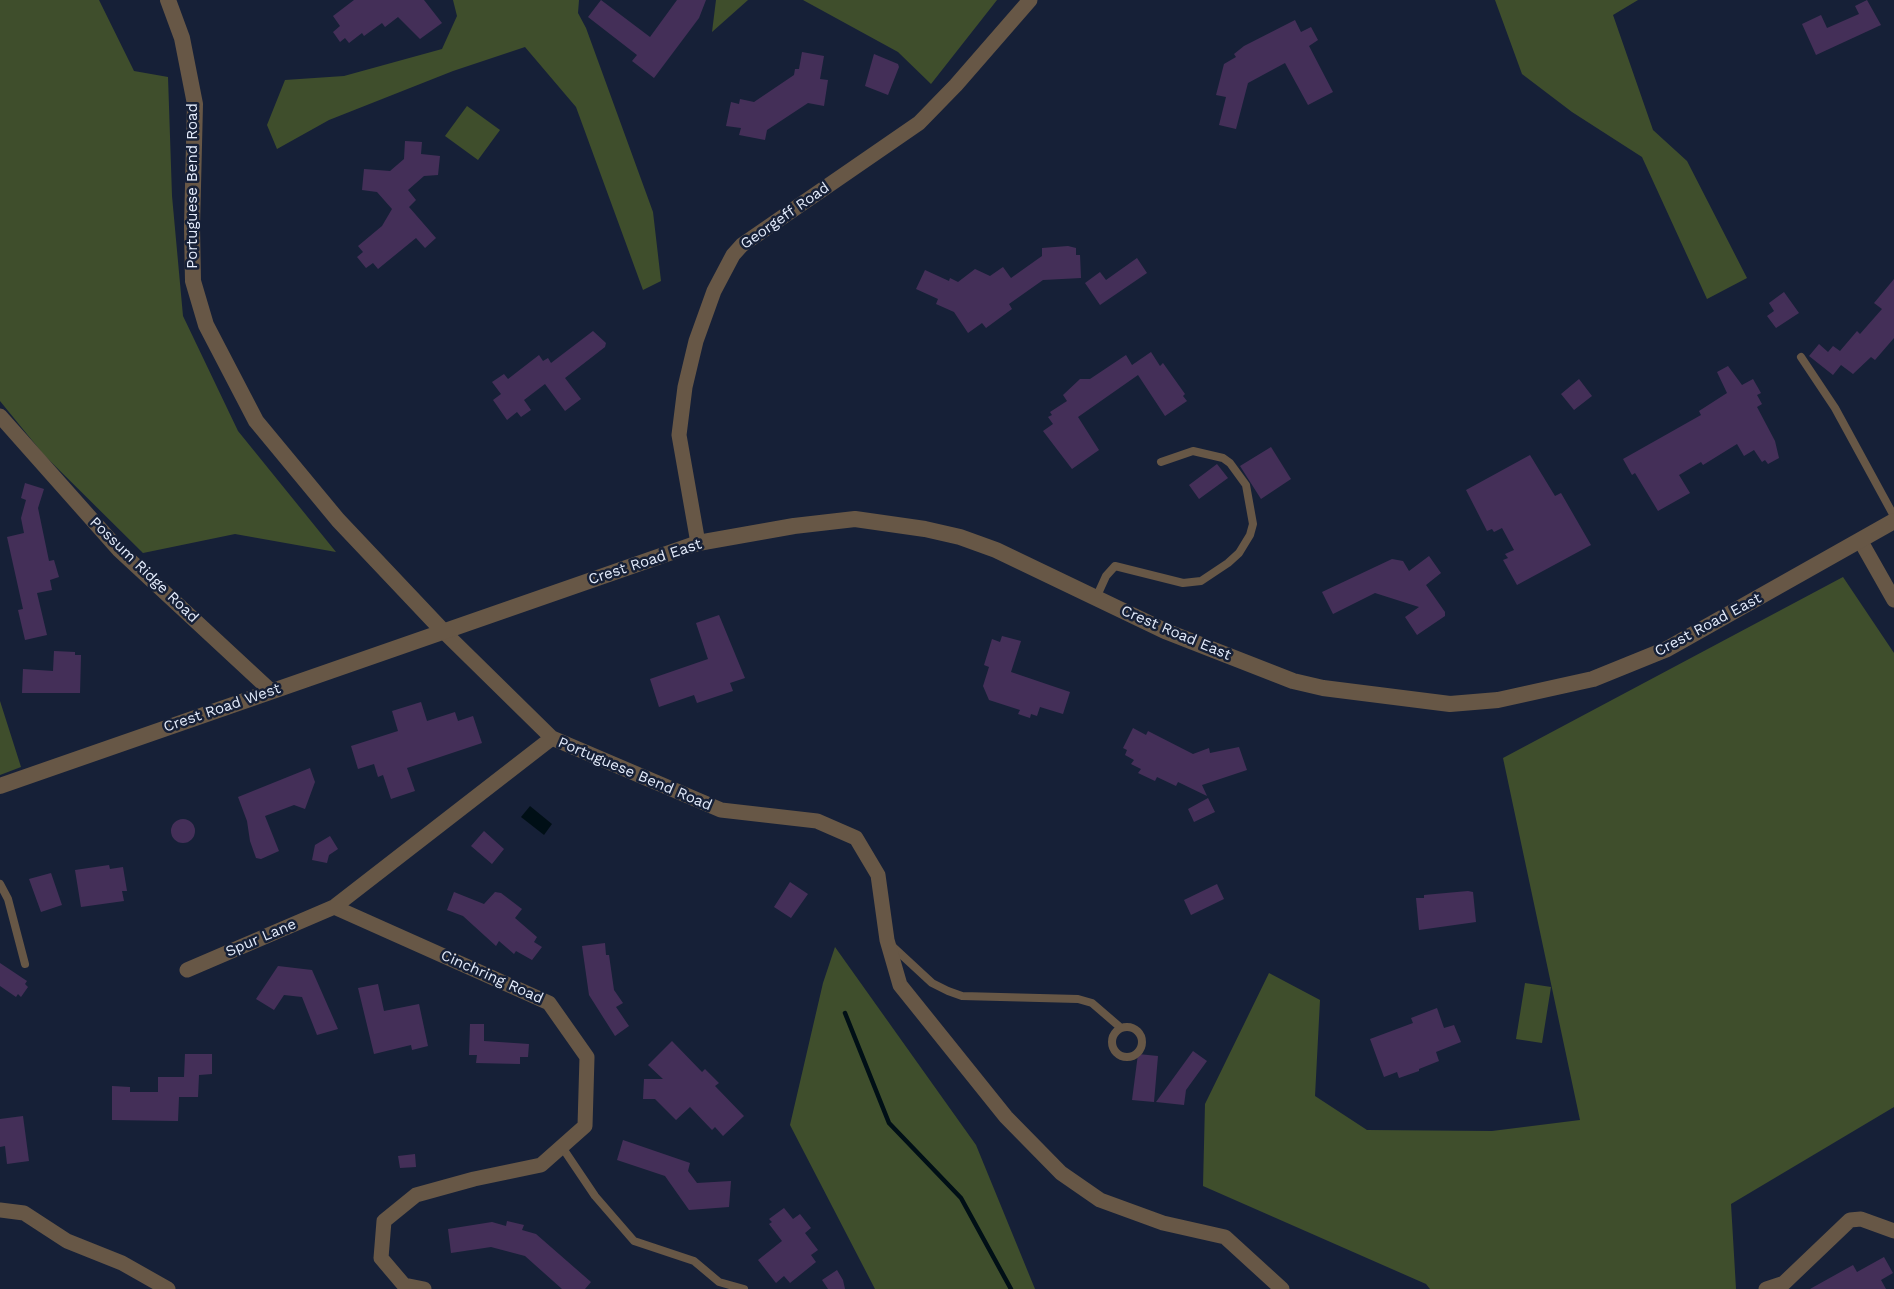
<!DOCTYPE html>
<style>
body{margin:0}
canvas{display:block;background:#162037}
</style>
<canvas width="1894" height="1289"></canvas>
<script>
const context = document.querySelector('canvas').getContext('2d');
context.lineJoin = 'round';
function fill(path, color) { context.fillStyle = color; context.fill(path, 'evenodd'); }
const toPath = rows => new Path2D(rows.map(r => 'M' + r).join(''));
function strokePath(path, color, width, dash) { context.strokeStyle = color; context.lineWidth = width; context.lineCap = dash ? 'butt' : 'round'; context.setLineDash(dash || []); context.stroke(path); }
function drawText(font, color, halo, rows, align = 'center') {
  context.font = font + ' "Work Sans",sans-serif'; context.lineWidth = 5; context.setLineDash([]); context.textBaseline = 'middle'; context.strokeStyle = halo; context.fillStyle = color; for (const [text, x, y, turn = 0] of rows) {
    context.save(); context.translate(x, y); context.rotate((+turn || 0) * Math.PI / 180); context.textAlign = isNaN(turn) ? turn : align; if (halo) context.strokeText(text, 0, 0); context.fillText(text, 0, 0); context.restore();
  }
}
fill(toPath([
 [0,0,99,0,134,71,168,77,172,196,183,316,238,431,336,552,235,534,143,553,44,455,0,401],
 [453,0,579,0,578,13,586,28,653,212,661,281,643,290,576,107,525,47,453,71,329,120,277,149,267,125,285,80,344,76,442,49,457,16],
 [716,0,748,0,712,32],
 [803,0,997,0,931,84,898,52],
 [1495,0,1638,0,1613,15,1653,130,1687,161,1747,278,1707,299,1642,157,1572,112,1522,74],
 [467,106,500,130,478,160,445,136],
 [1843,577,1894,653,1894,1107,1731,1204,1736,1289,1430,1289,1426,1284,1203,1186,1205,1104,1269,973,1320,1000,1315,1096,1367,1130,1492,1131,1580,1120,1503,758],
 [0,701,21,767,0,775],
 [835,947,976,1145,1035,1289,875,1289,790,1125,823,983],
 [1525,983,1551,987,1542,1043,1516,1039]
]), '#3f4e2c');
fill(toPath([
 [530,806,552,824,544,835,521,817]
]), '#000f16');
strokePath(toPath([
 [845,1013,889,1123,961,1198,1011,1289]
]), '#000f16', 4.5);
fill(toPath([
 [354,0,424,0,442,23,420,39,398,17,385,27,382,23,364,36,362,33,349,43,345,38,340,42,333,32,340,26,333,16],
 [601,0,650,37,677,0,706,0,699,18,654,78,632,61,637,55,588,17],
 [1867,0,1881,25,1816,55,1802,24,1821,15,1827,28,1859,14,1855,6],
 [1295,20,1301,32,1311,27,1318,40,1309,46,1333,92,1308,105,1285,63,1248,83,1236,129,1219,125,1226,97,1216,95,1224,64,1236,57,1234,54,1244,46],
 [802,52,824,56,820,79,828,80,824,106,808,103,767,130,765,140,739,135,741,128,726,126,731,102,739,104,740,99,754,102,794,75,795,69,799,69],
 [874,54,898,64,899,67,888,95,865,86],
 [405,141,422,142,421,154,440,156,438,175,424,176,408,190,416,200,409,207,436,238,425,248,416,238,378,269,373,263,366,268,357,257,363,252,358,246,382,226,392,209,377,192,362,190,364,169,390,171,404,159],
 [1068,246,1076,248,1076,255,1080,255,1081,278,1043,280,1009,304,1012,309,986,328,982,323,968,333,954,312,936,304,938,299,916,289,925,270,949,281,950,278,958,282,975,269,990,276,1003,267,1011,278,1042,256,1042,248],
 [1137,258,1147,273,1100,305,1085,283,1100,272,1106,280],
 [1894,279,1894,338,1875,360,1871,357,1853,374,1841,365,1833,375,1809,356,1819,344,1828,352,1833,346,1840,351,1857,331,1860,334,1882,309,1874,303],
 [1784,292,1799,313,1776,328,1767,316,1774,311,1769,303],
 [593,331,606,343,605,347,565,378,581,399,565,411,545,384,524,400,531,410,521,417,517,412,507,420,493,400,501,394,492,382,504,374,508,379,539,355,543,361,548,358,551,363],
 [1151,352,1160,366,1163,363,1185,394,1183,396,1187,401,1165,416,1138,375,1078,417,1099,450,1072,469,1043,431,1053,424,1048,417,1052,415,1050,412,1067,401,1063,395,1080,379,1090,379,1126,355,1132,365],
 [1728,366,1742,385,1753,379,1761,393,1757,395,1762,404,1757,407,1775,441,1779,458,1768,464,1765,460,1762,462,1754,450,1744,456,1737,444,1703,465,1701,462,1679,475,1690,493,1658,511,1635,473,1632,475,1623,459,1701,415,1699,411,1727,393,1717,372],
 [1579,379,1592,396,1574,410,1561,394],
 [1271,447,1291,479,1261,499,1240,466],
 [1530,455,1555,496,1561,493,1591,545,1517,585,1503,560,1508,558,1505,554,1514,550,1502,528,1494,532,1492,529,1487,531,1466,490],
 [1217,464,1228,478,1199,499,1189,485],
 [25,483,44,489,38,508,49,561,54,560,59,577,50,580,52,590,37,593,47,635,25,640,18,610,23,609,7,537,24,533,21,518,26,500,21,498],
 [1429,556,1441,573,1426,585,1445,612,1445,616,1417,635,1405,617,1419,607,1375,593,1333,614,1322,592,1392,559,1403,561,1409,571],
 [719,615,745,678,730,683,733,691,697,703,694,695,659,707,650,679,708,659,696,623],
 [1002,636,1021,641,1011,672,1070,692,1063,714,1040,707,1037,716,1031,714,1030,718,1018,714,1020,710,989,700,983,686,989,667,984,665,992,639,1000,642],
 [54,651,75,652,75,655,81,655,80,693,22,693,23,669,53,671],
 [421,702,427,721,455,712,458,721,473,716,482,743,407,768,415,791,391,799,383,775,378,777,374,764,358,769,351,746,398,731,392,711],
 [1133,728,1146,735,1148,731,1193,754,1209,748,1210,753,1239,747,1247,770,1202,785,1207,796,1178,782,1176,786,1157,777,1155,781,1138,773,1141,769,1131,764,1134,760,1125,755,1127,750,1123,748],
 [310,768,315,782,305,809,294,805,265,816,279,851,261,859,256,858,250,841,247,821,238,797],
 [1208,798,1215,812,1194,822,1188,809],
 '171 831a12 12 0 1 1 24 0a12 12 0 1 1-24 0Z',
 [484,831,504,849,492,864,471,846],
 [330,836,338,849,329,855,327,863,312,860,315,845],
 [109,865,110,869,123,867,127,891,122,891,124,901,81,907,75,870],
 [51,873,62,905,41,912,29,879],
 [790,882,808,894,791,918,774,907],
 [1217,884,1224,899,1191,915,1184,900],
 [1468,891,1473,892,1476,922,1419,930,1416,898,1424,898,1424,895],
 [454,892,484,904,495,892,501,893,522,909,515,918,537,937,534,942,542,947,532,960,516,951,514,954,499,941,496,946,463,916,447,910],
 [605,943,606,955,609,955,614,990,623,1003,616,1007,629,1026,615,1036,589,995,582,946],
 [0,963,27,981,25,984,28,987,21,997,18,994,16,997,0,986],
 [278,966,312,970,338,1029,317,1035,302,997,284,995,274,1010,256,999],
 [378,984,384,1011,419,1004,428,1046,412,1050,411,1045,374,1054,358,988],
 [1437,1008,1444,1028,1454,1025,1461,1042,1436,1052,1439,1061,1419,1069,1419,1071,1399,1078,1397,1072,1384,1077,1370,1039,1413,1023,1411,1018],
 [470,1024,484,1024,484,1041,529,1044,528,1057,520,1057,520,1064,476,1063,477,1055,469,1055],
 [672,1041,702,1072,705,1069,719,1083,715,1086,744,1116,723,1136,715,1127,712,1130,690,1107,676,1120,655,1099,643,1099,644,1079,663,1079,648,1065],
 [1193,1051,1207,1061,1186,1090,1184,1105,1156,1102],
 [185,1054,212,1054,212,1074,199,1075,198,1097,179,1097,178,1121,112,1120,112,1086,130,1087,130,1092,158,1092,158,1077,184,1077],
 [1138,1054,1158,1056,1154,1102,1132,1100],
 [23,1116,29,1161,7,1164,5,1146,0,1147,0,1119],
 [623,1140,690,1163,688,1171,697,1183,731,1181,729,1207,689,1210,665,1176,617,1160],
 [415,1154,416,1167,400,1168,398,1156],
 [784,1208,793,1219,800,1214,811,1228,805,1233,818,1250,811,1255,816,1262,790,1283,784,1276,776,1283,758,1260,782,1241,769,1224,772,1222,769,1219],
 [507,1221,524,1225,522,1230,536,1234,591,1282,585,1289,562,1289,525,1256,491,1247,451,1253,448,1229,492,1222,506,1226],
 [1884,1257,1893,1273,1881,1280,1886,1289,1810,1289,1853,1265,1857,1272],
 [837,1270,843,1280,845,1289,828,1289,822,1280]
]), '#442f58');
strokePath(toPath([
 [1801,357,1835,408,1894,516],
 [1096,598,1106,576,1115,566,1183,583,1201,581,1228,563,1239,553,1250,535,1253,524,1246,485,1230,463,1223,458,1193,451,1161,462],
 [0,884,8,899,25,964],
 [892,946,932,983,948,991,962,996,1078,999,1092,1003,1121,1028],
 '1112 1042a15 15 0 1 1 30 0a15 15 0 1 1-30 0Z',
 [562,1147,595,1196,634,1241,694,1261,719,1282,744,1289]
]), '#675746', 8);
strokePath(toPath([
 [0,416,119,550,271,691],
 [1860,540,1894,600],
 [698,543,679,435,685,387,696,341,714,291,733,255,742,245,919,123,956,85,1030,0],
 [443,631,552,738,721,810,817,821,856,838,878,875,887,940,900,985,1006,1117,1061,1173,1100,1200,1163,1223,1225,1237,1282,1289],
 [334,907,549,1003,587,1057,585,1126,541,1165,474,1179,416,1195,384,1221,381,1258,404,1285,424,1289],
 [187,970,334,907,552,738],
 [0,1210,24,1213,67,1241,122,1263,168,1289],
 [1766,1289,1784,1283,1850,1220,1861,1219,1894,1231]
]), '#675746', 15);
strokePath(toPath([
 [168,0,182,38,195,104,192,227,193,281,206,325,256,421,338,520,443,631],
 [0,786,698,543,794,526,855,519,925,529,960,537,996,550,1165,631,1293,681,1323,688,1450,704,1498,700,1593,679,1667,649,1894,521]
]), '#675746', 16);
drawText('15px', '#e3ebfb', '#162037', [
 ["Portuguese Bend Road",193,186,-90],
 ["Georgeff Road",785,216,-35],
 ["Crest Road East",645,562,-18],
 ["Possum Ridge Road",144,570,44],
 ["Crest Road East",1708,625,-28],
 ["Crest Road East",1176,633,23],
 ["Crest Road West",222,708,-19],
 ["Portuguese Bend Road",635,774,23],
 ["Spur Lane",261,938,-23],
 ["Cinchring Road",492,977,24]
]);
</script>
